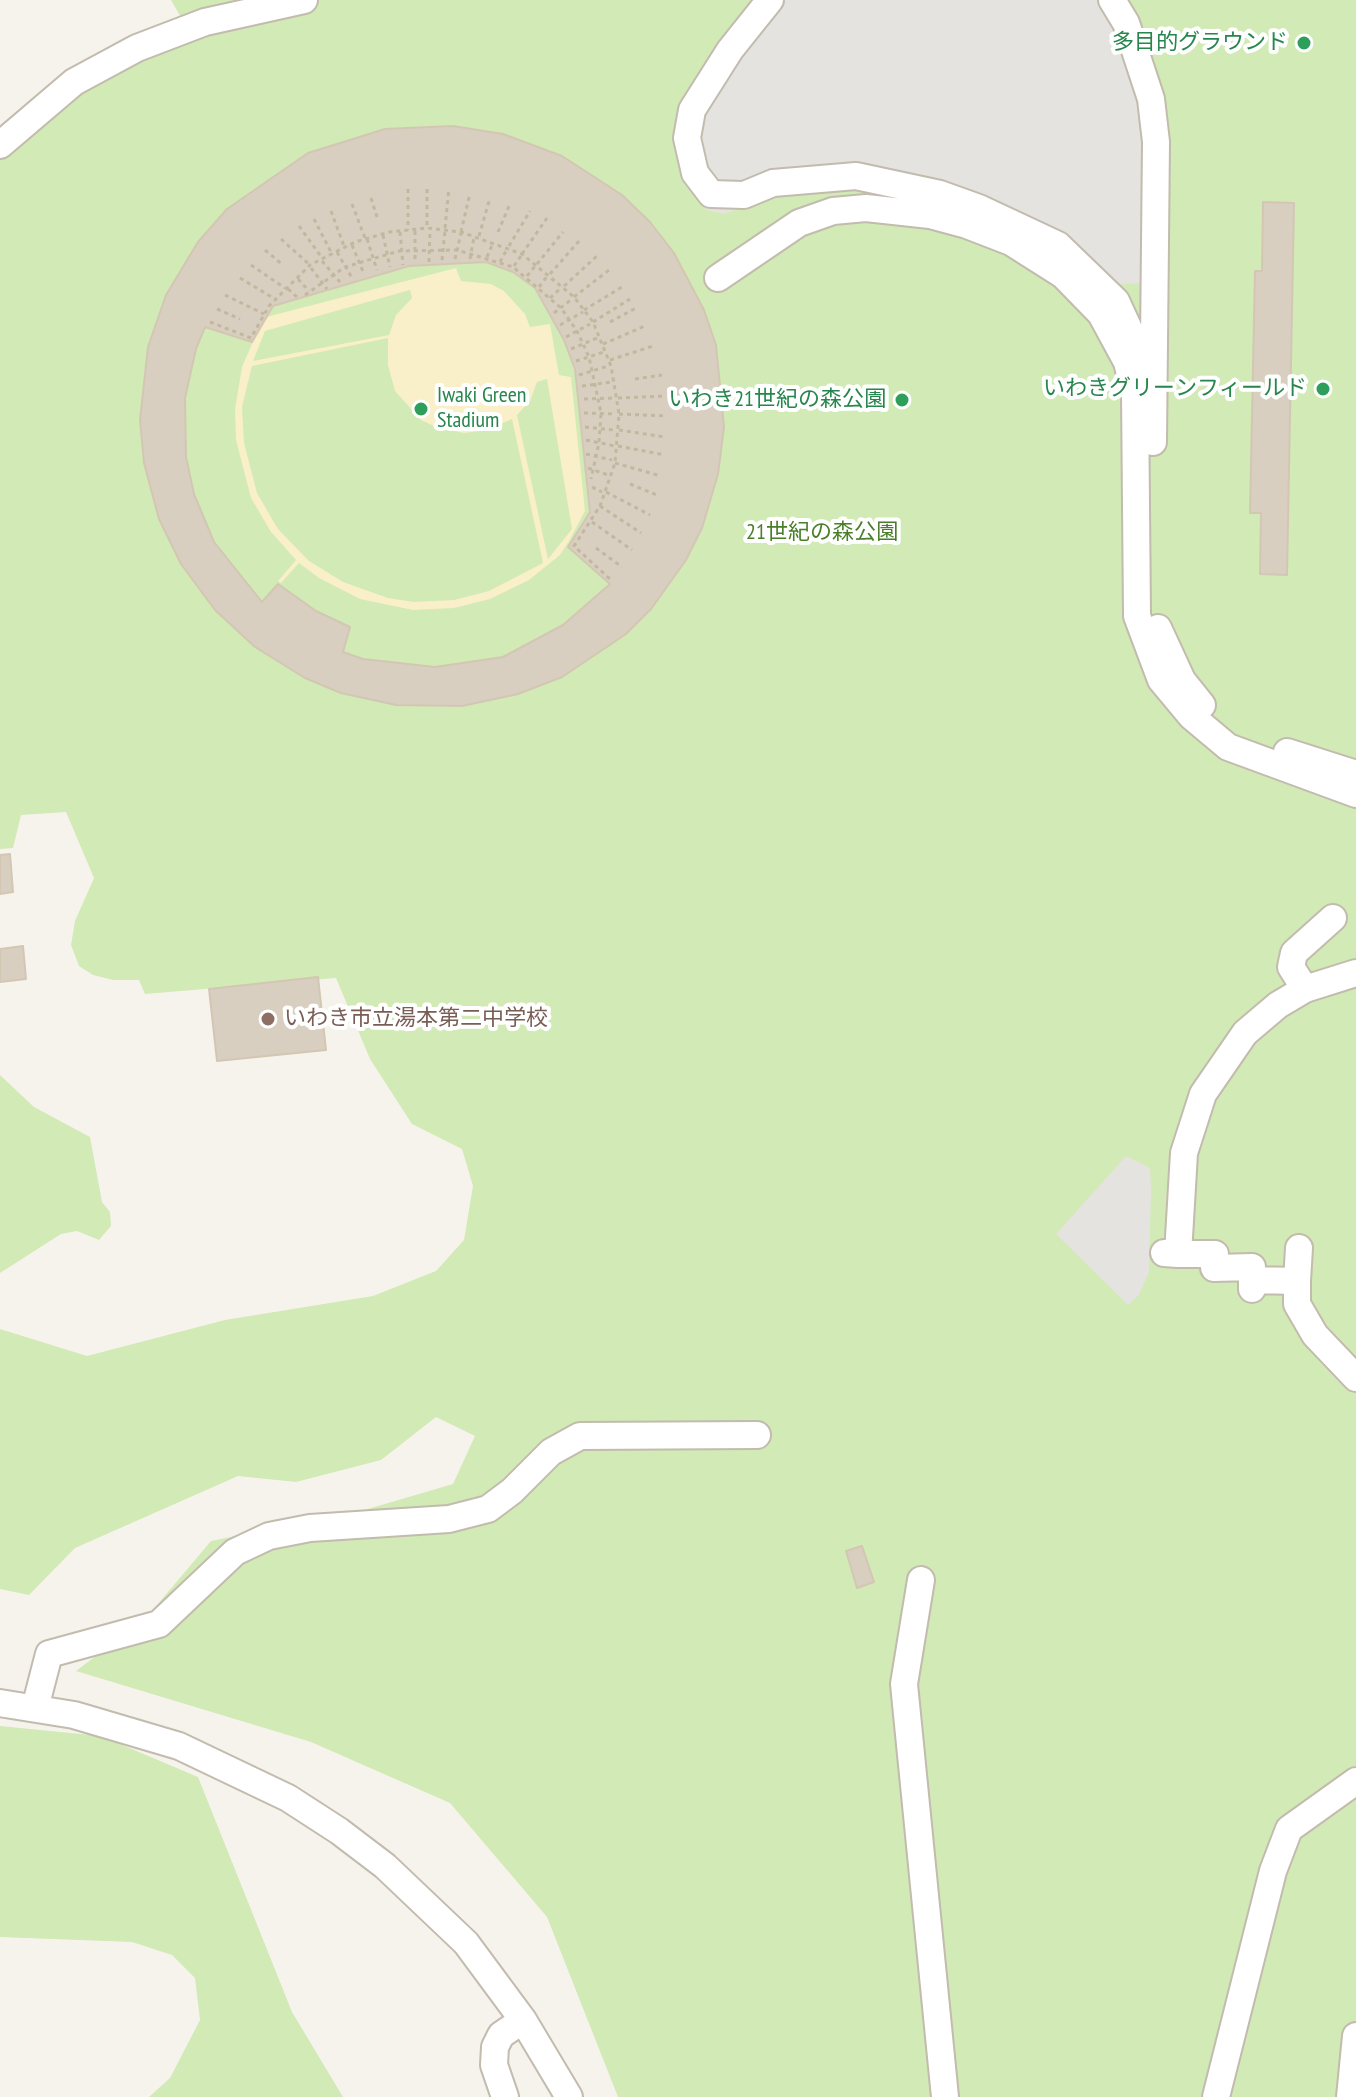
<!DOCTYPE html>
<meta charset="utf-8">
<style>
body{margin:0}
canvas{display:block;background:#f6f3ec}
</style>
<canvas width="1356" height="2097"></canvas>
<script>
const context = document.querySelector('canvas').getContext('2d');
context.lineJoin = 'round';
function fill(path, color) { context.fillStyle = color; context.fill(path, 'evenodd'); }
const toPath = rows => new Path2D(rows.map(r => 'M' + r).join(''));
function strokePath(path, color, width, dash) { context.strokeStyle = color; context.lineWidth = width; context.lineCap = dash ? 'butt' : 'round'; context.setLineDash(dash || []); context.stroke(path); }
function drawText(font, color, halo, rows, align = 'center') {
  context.font = font + ' "PT Sans Narrow","Noto Sans JP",sans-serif'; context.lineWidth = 8; context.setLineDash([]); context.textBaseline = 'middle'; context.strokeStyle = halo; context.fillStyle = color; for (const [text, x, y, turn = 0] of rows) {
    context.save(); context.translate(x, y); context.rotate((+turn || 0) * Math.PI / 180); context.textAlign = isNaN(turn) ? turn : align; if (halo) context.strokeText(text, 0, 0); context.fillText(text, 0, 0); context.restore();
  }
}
fill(toPath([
 [171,0,1356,0,1356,2036,1350,2097,618,2097,547,1917,450,1803,311,1742,76,1671,146,1618,211,1541,361,1511,453,1484,475,1436,436,1417,381,1460,296,1482,238,1476,75,1548,29,1595,0,1589,0,1329,87,1356,225,1320,373,1296,436,1271,464,1240,473,1186,462,1149,412,1124,370,1059,336,978,145,994,139,980,113,980,93,975,79,966,71,945,75,921,94,878,66,812,21,815,13,848,0,849,0,145,8,136,187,28],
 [0,1075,34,1107,90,1137,102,1202,110,1212,111,1226,99,1240,77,1231,61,1234,0,1273],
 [0,1726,101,1736,198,1777,292,2012,343,2097,149,2097,170,2078,200,2020,195,1978,172,1955,132,1942,0,1937]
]), '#d2eab5');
fill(toPath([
 [456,268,461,281,491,284,504,291,525,314,530,327,550,324,559,375,571,377,585,511,569,541,560,555,529,580,490,599,454,608,413,610,360,599,319,578,299,563,281,583,278,581,296,560,271,532,251,498,236,440,235,409,242,367,261,323,266,317],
 [410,290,412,298,396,315,389,335,253,361,265,331],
 [388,338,388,365,395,391,421,420,436,427,464,433,487,430,512,419,543,563,489,591,454,600,414,602,388,598,343,582,309,561,278,529,257,493,244,443,242,407,252,366],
 [547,379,572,529,548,559,517,415,530,401,537,382]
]), '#f9efc9');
fill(toPath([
 [757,0,1123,0,1137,45,1161,282,1090,286,964,215,855,186,781,194,724,214,707,210,686,183,678,156],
 [1126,1156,1150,1168,1151,1193,1149,1272,1139,1295,1128,1305,1056,1234]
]), '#e5e3e0');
const building = toPath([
 [453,126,503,134,562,156,622,195,650,222,674,253,704,310,716,345,724,427,718,474,702,528,686,560,651,609,626,634,562,677,518,694,462,706,396,705,341,693,305,678,255,647,215,610,181,564,159,519,144,463,140,420,148,347,166,295,198,242,227,209,308,153,385,129,453,126],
 [486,262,513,272,535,288,564,340,575,369,590,512,568,547,610,584,563,625,503,657,435,667,363,659,343,652,350,627,316,611,278,584,262,602,214,542,194,494,186,457,185,398,196,349,205,327,252,342,273,306,409,266,486,262],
 [1263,202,1294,203,1287,575,1260,574,1261,513,1250,513,1255,271,1262,271,1263,202],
 [10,854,13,892,0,894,0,855,10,854],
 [23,946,26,979,0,982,0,949,23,946],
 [318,977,326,1050,217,1061,209,989,318,977],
 [862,1546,874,1582,857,1588,846,1551,862,1546]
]);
fill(building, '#d8cfc1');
strokePath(building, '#d3c7b4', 2);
const minor = toPath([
 [770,0,730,50,692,110,687,138,695,173,711,194,744,195,773,183,856,176,940,194,979,208,1058,245,1116,301,1139,351],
 [1112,0,1126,23,1151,99,1156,142,1153,442],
 [0,145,74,82,137,48,205,22,304,0],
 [718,278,799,223,833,211,866,208,930,215,967,225,1011,242,1063,275,1101,314,1127,362,1135,394,1137,616,1161,680,1191,716,1228,747,1356,794],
 [1158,628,1182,680,1202,705],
 [1287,752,1356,774],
 [1333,918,1294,953,1291,967,1305,989,1356,973],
 [1164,1253,1178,1254,1184,1153,1203,1094,1245,1033,1278,1005,1305,989],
 [1178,1254,1215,1254,1214,1268,1252,1267,1252,1289],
 [1252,1280,1297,1281,1299,1248],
 [1297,1281,1297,1304,1315,1335,1356,1378],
 [921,1580,904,1684,945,2097],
 [0,1703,74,1715,179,1746,288,1798,339,1831,385,1866,466,1943,523,2020,569,2097],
 [35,1708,49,1654,159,1624,235,1552,269,1536,310,1528,449,1519,488,1509,512,1491,551,1452,580,1436,757,1435],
 [505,2097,494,2065,495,2047,501,2035,523,2020],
 [1216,2097,1273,1871,1289,1829,1356,1781],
 [1350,2097,1356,2036]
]);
strokePath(minor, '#c2bbae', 30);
strokePath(toPath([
 [408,189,408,230],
 [427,189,427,228],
 [371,198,378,220],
 [352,204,365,238],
 [331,211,344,246],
 [314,219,331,252],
 [299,226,322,258],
 [445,228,449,188],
 [415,231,415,262],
 [400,232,403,265],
 [461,232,470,193],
 [498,232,510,204],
 [383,235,390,267],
 [479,236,490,198],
 [281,239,310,265],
 [367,239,377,270],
 [352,245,364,274],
 [509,246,530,211],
 [265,250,283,265],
 [337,252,352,278],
 [522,254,547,218],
 [487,257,493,243],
 [455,259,461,233],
 [470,259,474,237],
 [442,260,445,231],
 [322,261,340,282],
 [429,262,430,230],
 [500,262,507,249],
 [537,264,563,232],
 [251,265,285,288],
 [514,266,521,256],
 [311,268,327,289],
 [550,274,579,241],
 [527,276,536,265],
 [240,278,275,299],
 [298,279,309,291],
 [564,286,597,256],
 [539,287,548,275],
 [288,289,297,297],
 [225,295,264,314],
 [305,295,345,267,399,251,457,250,513,267,561,308,577,331,589,357,601,413,599,443,591,479],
 [574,297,609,270],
 [550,298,562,287],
 [217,309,240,319],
 [584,310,622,287],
 [554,313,572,299],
 [210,322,251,338,269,306,310,265,355,242,389,232,427,228,461,232,522,254,574,297,593,322,611,366,619,414,615,463,600,506,574,546,611,580],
 [593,322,630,299],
 [610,322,636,308],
 [560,325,583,312],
 [566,337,590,324],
 [603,344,645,326],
 [571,349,597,338],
 [610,360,653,346],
 [576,361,604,352],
 [579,375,608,366],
 [635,379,662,375],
 [582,386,612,382],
 [618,398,666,396],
 [584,399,615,398],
 [584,413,616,414],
 [619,414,667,416],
 [585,427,614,430],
 [619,430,665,437],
 [586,440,615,446],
 [618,446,665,455],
 [586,454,612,460],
 [615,463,661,476],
 [588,468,608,475],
 [630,484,657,495],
 [592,487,602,492],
 [606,492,650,515],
 [600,506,641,533],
 [592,522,632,550],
 [596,548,622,567]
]), '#c4b79f', 3, [4, 4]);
strokePath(minor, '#fff', 26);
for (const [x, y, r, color] of [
 [1304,43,8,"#2e9e5b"],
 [1323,389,8,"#2e9e5b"],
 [902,400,8,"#2e9e5b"],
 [421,409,8,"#2e9e5b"],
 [268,1019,8,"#8d6e63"]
]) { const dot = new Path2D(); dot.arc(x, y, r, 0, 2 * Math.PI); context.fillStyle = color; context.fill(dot); strokePath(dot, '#fff', 3); }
drawText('22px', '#27864d', '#fff', [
 ["多目的グラウンド",1288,43],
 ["いわきグリーンフィールド",1307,389],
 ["Iwaki Green",437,396,"left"],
 ["Stadium",437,421,"left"],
 ["いわき21世紀の森公園",886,400]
], 'right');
drawText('22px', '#4a7f2a', '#fff', [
 ["21世紀の森公園",822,533]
]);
drawText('22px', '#785e54', '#fff', [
 ["いわき市立湯本第二中学校",284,1019]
], 'left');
</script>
